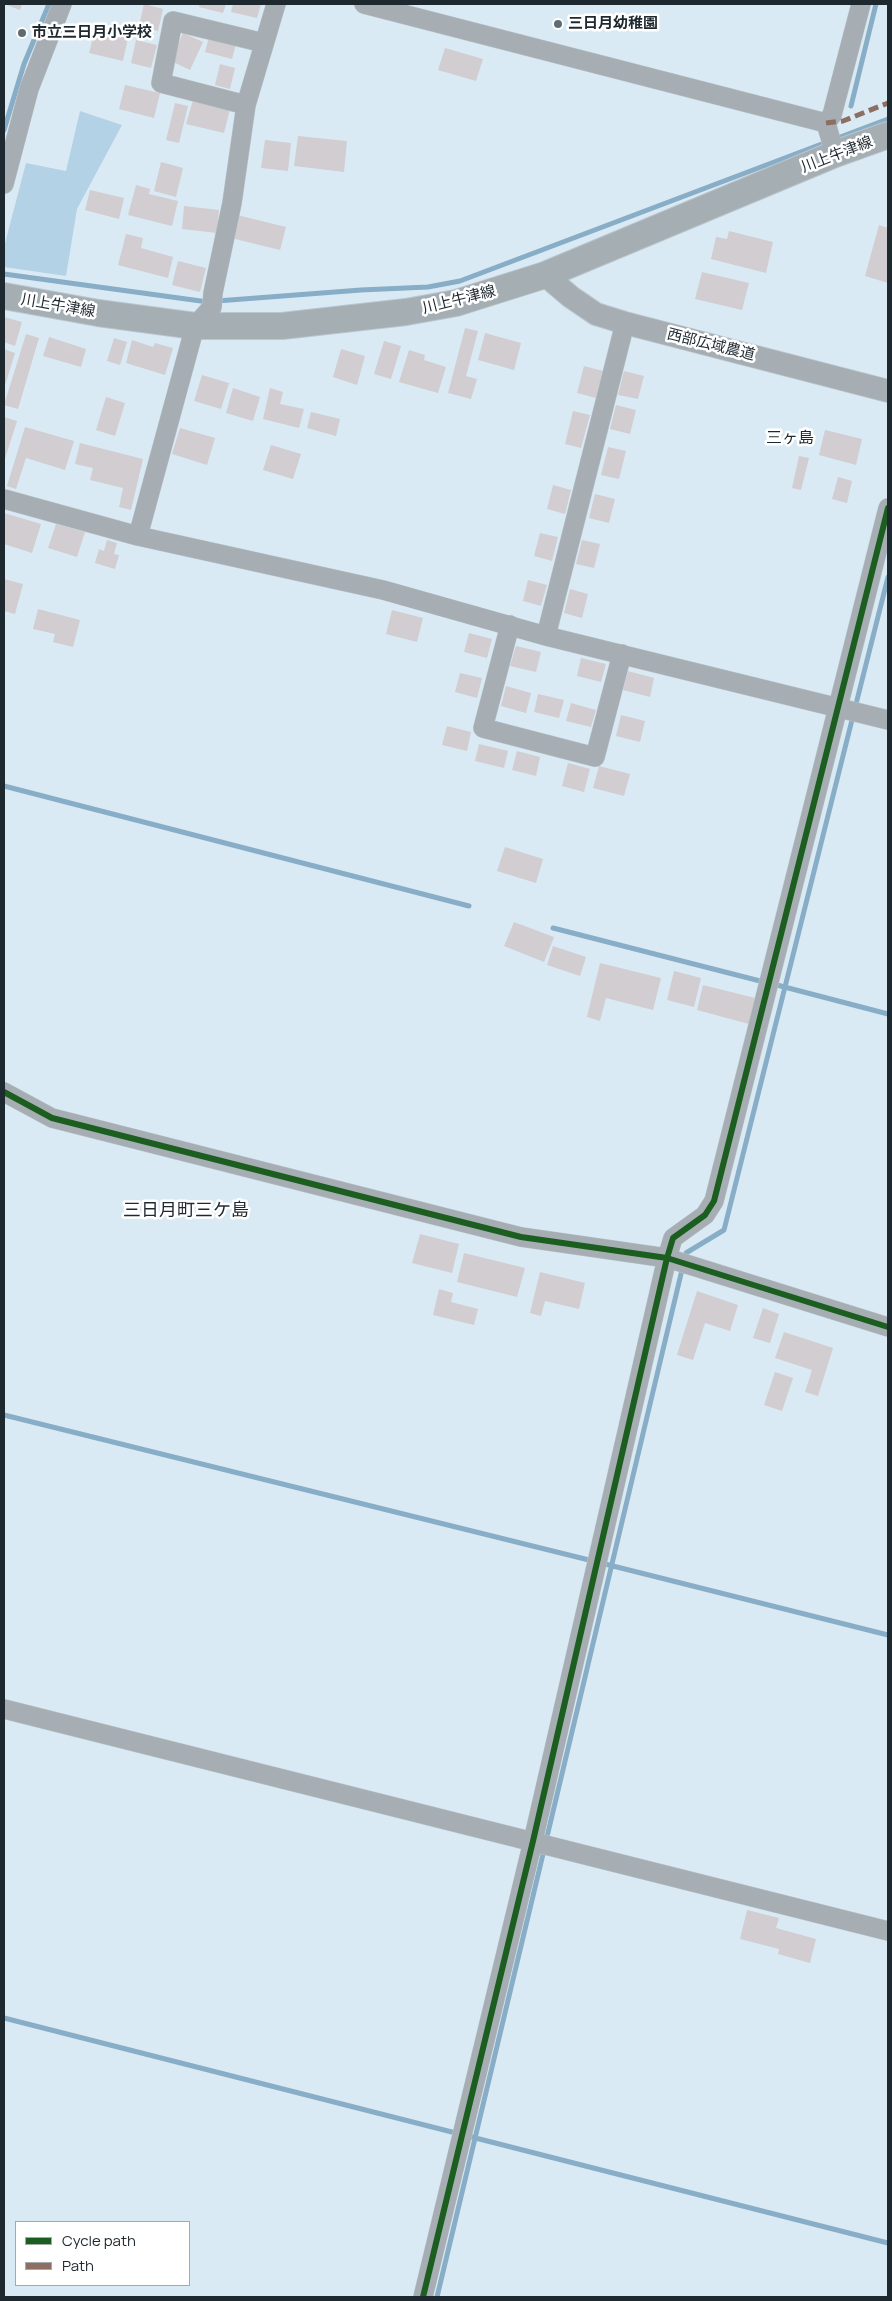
<!DOCTYPE html>
<meta charset="utf-8">
<style>
body{margin:0}
#map{position:relative;width:892px;height:2301px;overflow:hidden;background:#daeaf4;font-family:Manrope,sans-serif}
canvas{display:block}
.frame{position:absolute;inset:0;border:5px solid #1e282f;pointer-events:none}
.legend{position:absolute;left:15px;top:2221px;width:175px;height:65px;box-sizing:border-box;background:#fff;border:1px solid #a5a9ac;margin:0;padding:6px 9px;list-style:none;font-size:15px;color:#1e282f}
.legend li{display:flex;align-items:center;gap:10px;height:25px}
.legend b{width:25px;border:1px solid #a5a9ac}
</style>
<div id="map">
<canvas width="892" height="2301"></canvas>
<div class="frame"></div>
<ul class="legend">
<li><b style="height:6px;background:#1b5e20"></b>Cycle path</li>
<li><b style="height:6px;background:#8d6e63"></b>Path</li>
</ul>
</div>
<script>
const context = document.querySelector('canvas').getContext('2d');
context.lineJoin = 'round';
function fill(path, color) { context.fillStyle = color; context.fill(path, 'evenodd'); }
const toPath = rows => new Path2D(rows.map(r => 'M' + r).join(''));
function strokePath(path, color, width, dash) { context.strokeStyle = color; context.lineWidth = width; context.lineCap = dash ? 'butt' : 'round'; context.setLineDash(dash || []); context.stroke(path); }
function drawText(font, color, halo, rows, align = 'center') {
  context.font = font + ' Manrope,"Noto Sans JP",sans-serif'; context.lineWidth = 5; context.setLineDash([]); context.textBaseline = 'middle'; context.strokeStyle = halo; context.fillStyle = color; for (const [text, x, y, turn = 0] of rows) {
    context.save(); context.translate(x, y); context.rotate((+turn || 0) * Math.PI / 180); context.textAlign = isNaN(turn) ? turn : align; if (halo) context.strokeText(text, 0, 0); context.fillText(text, 0, 0); context.restore();
  }
}
fill(toPath([
 [80,111,122,125,77,209,66,276,4,267,4,247,26,163,66,171]
]), '#b4d2e6');
strokePath(toPath([
 [851,106,876,4],
 [4,130,24,64,49,4],
 [835,139,888,119],
 [4,274,208,302],
 [217,301,361,290,428,287,460,281,827,142],
 [855,708,888,577],
 [4,786,469,906],
 [553,928,764,982],
 [773,984,888,1014],
 [4,1415,593,1561],
 [601,1563,888,1635],
 [546,1841,686,1253,724,1230,853,716],
 [4,2018,888,2243],
 [437,2297,544,1850]
]), '#88adc6', 5);
fill(toPath([
 [4,4,22,4,20,10],
 [144,4,163,9,158,31,139,26],
 [200,4,226,4,223,13,199,7],
 [233,4,261,4,257,18,231,12],
 [95,30,128,38,123,61,89,53],
 [183,33,203,42,190,70,171,61],
 [209,37,236,44,232,59,205,52],
 [136,40,157,45,151,68,131,63],
 [445,48,483,59,476,81,438,70],
 [220,64,235,68,230,89,215,85],
 [125,85,160,93,154,118,119,109],
 [193,100,230,109,224,133,186,124],
 [175,103,188,106,179,143,166,140],
 [298,136,347,141,344,172,294,166],
 [265,140,291,143,288,171,261,168],
 [161,162,183,168,176,197,154,191],
 [136,185,150,189,149,194,178,201,172,226,128,215],
 [90,190,124,198,119,219,85,210],
 [184,206,219,210,217,233,182,229],
 [237,215,286,227,280,250,231,238],
 [879,225,888,228,888,283,865,276],
 [729,231,773,242,766,273,711,259,716,237,727,239],
 [126,234,143,238,141,248,173,257,168,278,118,265],
 [178,261,206,268,200,292,172,285],
 [702,272,749,283,742,310,695,299],
 [4,317,22,322,15,346,4,342],
 [465,328,478,331,466,376,477,379,471,399,448,393],
 [485,333,521,343,514,370,478,360],
 [26,334,39,338,18,409,4,405],
 [49,337,86,349,81,367,43,356],
 [114,338,127,342,120,365,107,361],
 [132,340,153,347,155,343,173,348,165,375,126,363],
 [384,341,401,346,391,379,374,374],
 [4,349,15,353,4,389],
 [341,349,365,356,357,385,333,377],
 [409,350,425,355,424,360,446,367,438,393,399,382],
 [584,366,603,371,596,398,577,393],
 [624,371,644,376,638,399,618,395],
 [202,375,229,383,221,409,194,401],
 [233,388,260,397,253,421,226,413],
 [270,388,283,392,280,404,304,409,299,428,263,419],
 [106,397,125,403,115,436,96,430],
 [616,405,636,410,630,434,610,429],
 [573,411,590,415,581,448,565,444],
 [311,412,340,419,336,436,307,428],
 [4,417,17,421,4,462],
 [25,427,74,441,65,470,26,458,16,489,7,486],
 [180,428,215,438,207,465,172,454],
 [825,430,862,439,856,465,819,455],
 [80,443,143,459,131,510,119,507,123,488,90,480,93,468,75,464],
 [271,445,301,454,293,479,263,470],
 [608,447,626,451,619,479,601,475],
 [799,456,809,458,801,490,792,488],
 [838,477,852,481,847,503,832,499],
 [553,485,571,490,565,514,547,509],
 [595,494,615,499,609,523,589,518],
 [4,513,41,524,32,553,4,544],
 [56,524,85,532,77,557,48,548],
 [540,533,558,537,552,561,534,556],
 [107,540,117,543,114,554,119,555,115,569,95,563,99,549,104,551],
 [582,540,600,544,594,568,576,564],
 [4,579,23,584,15,614,4,611],
 [528,580,547,585,541,606,523,601],
 [570,589,588,594,582,618,564,613],
 [38,609,80,620,73,647,53,642,55,634,33,629],
 [392,610,423,618,417,642,386,634],
 [469,633,492,639,487,658,464,652],
 [516,646,541,652,536,672,510,666],
 [581,658,606,664,601,682,577,676],
 [628,671,654,678,650,697,623,690],
 [460,673,482,678,477,698,455,692],
 [506,686,531,693,526,713,501,706],
 [538,694,564,700,559,718,534,712],
 [571,703,596,710,591,727,566,721],
 [621,715,645,721,640,742,616,736],
 [447,726,471,732,467,751,442,745],
 [479,744,508,751,504,768,475,761],
 [517,751,540,757,536,776,512,770],
 [568,763,590,769,584,792,562,786],
 [599,766,630,774,624,796,593,788],
 [505,847,543,859,536,883,497,871],
 [514,922,554,937,544,962,504,946],
 [553,946,586,957,580,976,547,965],
 [600,963,661,978,653,1010,606,998,600,1021,587,1017],
 [674,971,701,978,694,1007,667,1000],
 [703,985,755,998,749,1024,697,1010],
 [420,1234,459,1244,452,1273,412,1263],
 [464,1253,525,1268,517,1297,457,1282],
 [540,1272,585,1283,579,1309,545,1301,541,1316,530,1313],
 [439,1289,453,1293,451,1302,478,1309,474,1325,433,1315],
 [697,1291,738,1305,730,1331,705,1323,693,1360,677,1355],
 [763,1308,779,1314,770,1343,753,1338],
 [784,1332,833,1348,818,1396,805,1392,812,1370,775,1358],
 [775,1372,793,1378,782,1411,764,1405],
 [747,1910,779,1918,776,1928,816,1939,810,1963,778,1954,779,1949,740,1939]
]), '#d1cdd0');
const minor = toPath([
 [364,4,826,123],
 [246,105,161,83,173,21,264,43],
 [835,154,826,123,832,115,861,4],
 [4,184,29,89,62,4],
 [4,499,138,536,383,590,546,636,888,720],
 [138,536,195,326,212,307,213,293,232,203,246,105,276,4],
 [510,625,483,728,595,757,622,654],
 [546,636,625,323],
 [4,1092,52,1118,521,1237,667,1258,888,1327],
 [4,1709,888,1931],
 [423,2297,533,1841,667,1258,673,1238,705,1215,714,1201,888,508]
]);
const tertiary = toPath([
 [545,275,571,297,596,314,625,323,888,391]
]);
const secondary = toPath([
 [4,296,98,313,195,326,282,326,406,312,456,303,545,275,835,154,888,135]
]);
strokePath(minor, '#bbc6cf', 20);
strokePath(tertiary, '#bbc6cf', 24);
strokePath(secondary, '#bbc6cf', 28);
strokePath(minor, '#a6aeb3', 19);
strokePath(tertiary, '#a6aeb3', 22);
strokePath(secondary, '#a4aeb3', 26);
strokePath(toPath([
 [826,123,843,121,888,103]
]), '#8d6e63', 5, [10, 5]);
strokePath(toPath([
 [4,1092,52,1118,521,1237,667,1258,888,1327],
 [423,2297,533,1841,667,1258,673,1238,705,1215,714,1201,888,508]
]), '#1b5e20', 6);
for (const [x, y, r, color] of [
 [558,24,5,"#606c74"],
 [22,33,5,"#606c74"]
]) { const dot = new Path2D(); dot.arc(x, y, r, 0, 2 * Math.PI); context.fillStyle = color; context.fill(dot); strokePath(dot, '#fff', 2); }
drawText('bold 15px', '#1e282f', '#fff', [
 ["三日月幼稚園",568,24],
 ["市立三日月小学校",32,33]
], 'left');
drawText('15px', '#1e282f', '#fff', [
 ["川上牛津線",837,155,-21],
 ["川上牛津線",459,300,-14],
 ["川上牛津線",58,306,10],
 ["西部広域農道",711,345,14]
]);
drawText('16px', '#1e282f', '#fff', [
 ["三ヶ島",790,439]
]);
drawText('18px', '#1e282f', '#fff', [
 ["三日月町三ケ島",186,1211]
]);
</script>
